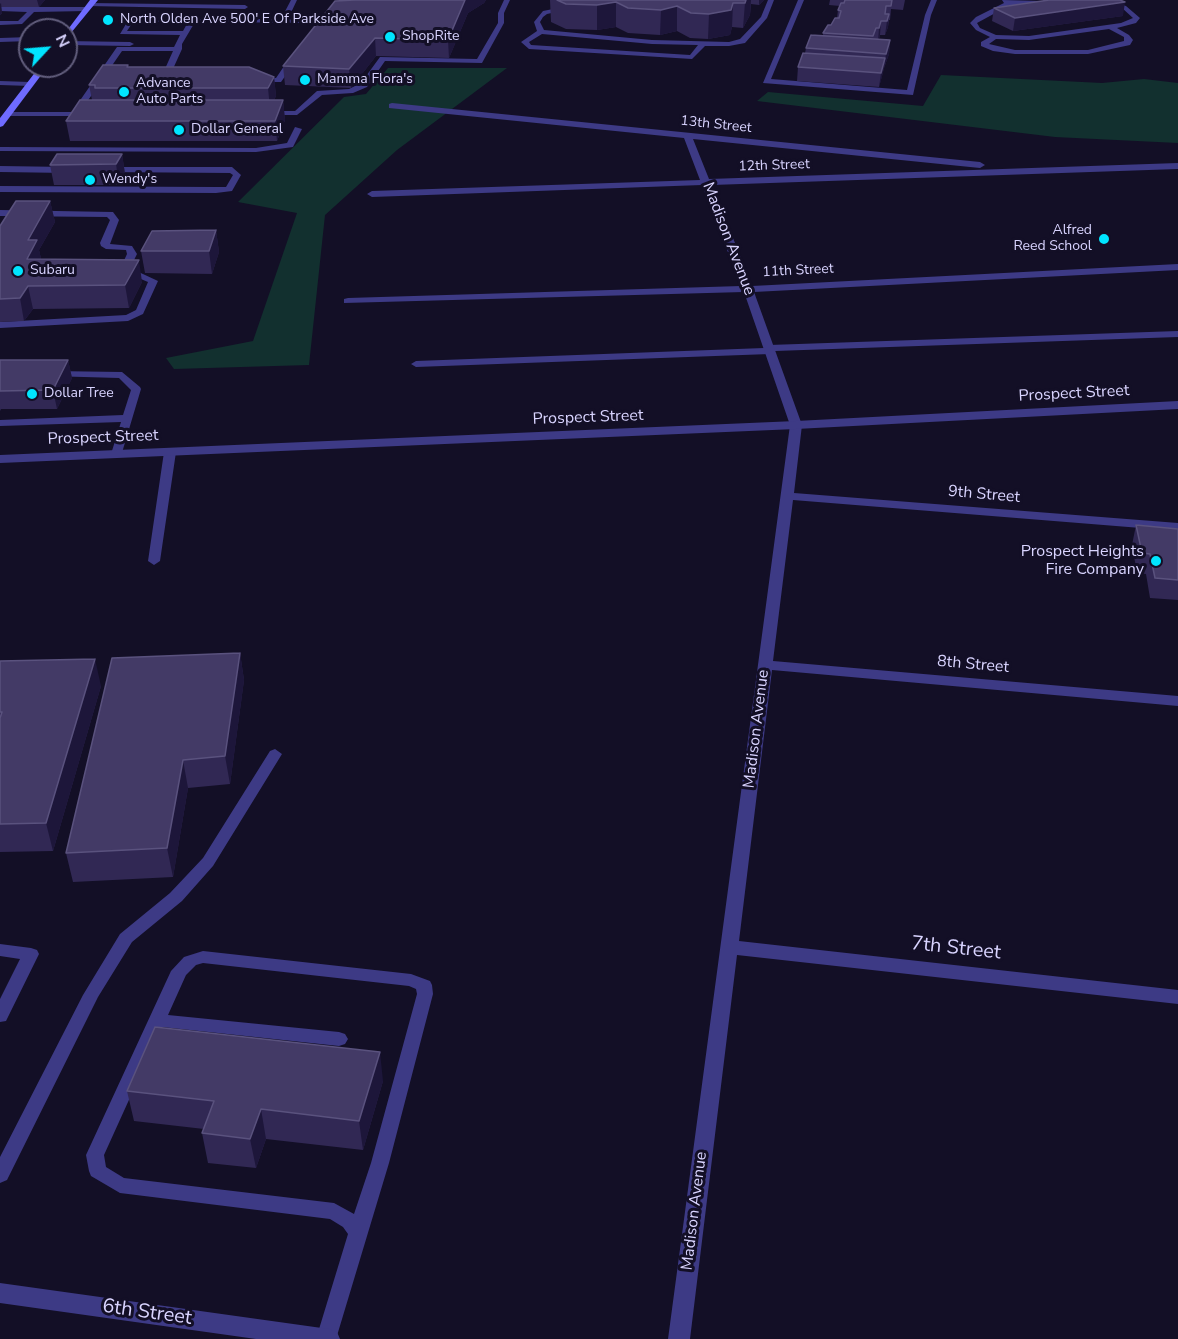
<!DOCTYPE html>
<style>
body{margin:0}
#map{position:relative;width:1178px;height:1339px;overflow:hidden;background:#130f26;font-family:"Nunito Sans",sans-serif}
canvas{display:block}
.north{position:absolute;left:18px;top:18px;width:60px;height:60px;box-sizing:border-box;background:#130f26;border:2px solid #625e7d;border-radius:50%;rotate:64deg;font-size:16px;font-weight:700;line-height:24px;text-align:center;color:#d9d4ff}
.north::after{content:'';display:block;margin:auto;width:21px;height:27px;background:#00e5ff;clip-path:polygon(50% 0,100% 100%,50% 72%,0 100%)}
</style>
<div id="map">
<canvas width="1178" height="1339"></canvas>
<div class="north">N</div>
</div>
<script>
const context = document.querySelector('canvas').getContext('2d');
context.lineJoin = 'round';
function fill(path, color) { context.fillStyle = color; context.fill(path, 'evenodd'); }
const toPath = rows => new Path2D(rows.map(r => 'M' + r).join(''));
function strokePath(path, color, width, dash) { context.strokeStyle = color; context.lineWidth = width; context.lineCap = dash ? 'butt' : 'round'; context.setLineDash(dash || []); context.stroke(path); }
function drawText(font, color, halo, rows, align = 'center') {
  context.font = font + ' "Nunito Sans",sans-serif'; context.lineWidth = 6; context.setLineDash([]); context.textBaseline = 'middle'; context.strokeStyle = halo; context.fillStyle = color; for (const [text, x, y, turn = 0] of rows) {
    context.save(); context.translate(x, y); context.rotate((+turn || 0) * Math.PI / 180); context.textAlign = isNaN(turn) ? turn : align; if (halo) context.strokeText(text, 0, 0); context.fillText(text, 0, 0); context.restore();
  }
}
fill(toPath([
 [388,68,507,68,397,150,325,215,309,365,174,369,166,358,253,341,297,213,238,202,344,97,366,94],
 [941,75,1102,83,1144,79,1178,83,1178,143,1055,137,757,101,768,92,923,106]
]), '#12302f');
fill(toPath([
 [291,0,297,0,288,19,323,19,326,21,323,23,195,22,182,44,182,49,167,82,160,80,173,51,122,51,80,112,90,112,90,116,8,116,4,114,8,112,72,112,117,47,174,47,180,35,120,34,129,19,235,19,241,12,244,14,242,19,281,19,291,0],
 [133,22,188,22,183,31,127,31,133,22],
 [504,0,510,0,504,13,504,23,482,63,385,61,367,87,353,93,322,95,297,115,265,115,261,113,265,111,295,111,317,91,349,89,361,83,380,57,477,59,498,23,498,13,504,0],
 [768,0,774,0,767,18,745,43,729,46,705,46,692,59,529,49,521,42,537,31,534,22,543,11,568,6,570,9,547,14,543,17,540,22,544,30,652,40,729,42,740,39,761,17,768,0],
 [542,34,652,44,698,45,690,55,531,45,529,42,542,34],
 [798,0,804,0,771,79,907,90,925,15,931,0,937,0,931,15,913,95,763,83,798,0],
 [1002,0,1042,1,1045,3,1045,7,1039,11,1036,9,1039,5,1010,5,977,23,980,28,996,35,1029,36,1121,23,1133,18,1122,8,1105,3,1107,0,1126,6,1140,18,1136,23,1117,28,1129,35,1133,40,1130,45,1088,54,1015,54,993,51,981,46,981,42,990,37,976,30,970,23,976,17,1004,3,1002,0],
 [1109,29,1124,37,1124,41,1088,50,1015,50,989,44,996,39,1029,40,1109,29],
 [90,3,245,5,248,7,245,9,88,6,90,3],
 [0,7,87,7,90,9,87,11,34,12,22,24,0,25,0,21,18,21,27,12,0,11,0,7],
 [30,37,30,41,0,42,0,38,30,37],
 [66,41,130,42,134,44,130,46,66,45,66,41],
 [291,56,298,58,281,82,255,82,251,80,255,78,276,78,291,56],
 [0,81,30,82,34,84,30,86,0,85,0,81],
 [295,127,302,129,293,147,256,152,0,151,0,147,256,148,287,143,295,127],
 [0,166,68,167,72,170,68,173,0,172,0,166],
 [108,167,232,167,241,175,232,191,216,193,0,192,0,186,216,187,226,187,233,175,230,173,105,172,104,170,108,167],
 [0,210,113,212,119,220,110,244,132,246,137,254,130,268,158,281,143,314,128,321,0,328,0,322,126,315,136,310,148,282,122,271,120,269,127,254,126,250,106,249,101,246,100,243,110,220,107,217,0,216,0,210],
 [1178,331,1178,337,775,351,770,354,416,367,411,364,416,361,764,348,769,345,1178,331],
 [52,371,122,372,140,387,141,389,121,456,113,456,111,454,121,422,0,426,0,420,123,415,131,390,119,378,48,376,48,372,52,371],
 [170,449,176,452,160,561,154,565,148,561,164,452,170,449],
 [275,749,282,754,213,866,182,901,132,942,98,997,7,1180,0,1183,0,1157,83,995,120,934,170,893,203,858,270,751,275,749],
 [0,944,31,948,37,950,39,954,6,1021,0,1022,0,999,20,959,0,956,0,944],
 [203,951,411,974,430,981,432,985,433,994,389,1163,336,1339,316,1339,348,1234,343,1227,330,1219,120,1193,91,1176,89,1171,86,1155,171,971,184,957,203,951],
 [203,963,409,986,416,989,417,994,371,1163,354,1214,334,1203,124,1178,106,1167,104,1155,162,1027,339,1046,345,1044,348,1039,345,1034,339,1032,168,1015,186,975,196,965,203,963]
]), '#3d3a85');
fill(toPath([
 [392,103,980,162,985,165,980,168,693,139,709,179,1178,163,1178,169,712,185,752,286,1178,264,1178,270,754,292,802,425,794,493,1178,523,1178,531,793,500,773,661,1178,696,1178,706,772,670,739,941,1178,990,1178,1004,737,955,690,1339,668,1339,790,425,744,292,344,303,344,299,348,298,741,286,702,185,372,197,367,194,372,191,700,180,684,138,389,108,389,104,392,103],
 [0,1283,329,1329,337,1332,340,1339,256,1339,0,1303,0,1283]
]), '#3d3a85');
fill(toPath([
 [1178,401,1178,409,796,429,0,463,0,455,796,421,1178,401]
]), '#3d3a85');
fill(toPath([
 [90,0,98,0,66,39,66,32,90,0],
 [40,66,48,66,3,126,0,127,0,118,40,66]
]), '#6f6bff');
fill(toPath([
 [0,0,45,0,39,7,1,7,2,13,0,15],
 [355,0,486,0,484,3,468,13,449,58,376,56,351,88,285,85,283,66],
 [550,0,764,0,759,5,751,4,750,15,743,28,732,27,730,35,708,39,690,38,677,31,660,35,628,33,616,27,597,30,566,29,551,22],
 [830,0,905,0,903,10,891,9,890,20,889,20,888,27,885,35,880,35,879,39,890,40,889,54,884,68,879,87,797,81,798,67,805,53,806,48,823,35,823,33,831,25,837,18,838,10,840,6,829,5],
 [994,8,1123,16,1013,31,992,21],
 [128,65,128,67,274,77,276,96,274,100,283,100,285,120,277,141,70,141,66,121,92,100,89,85],
 [122,154,125,174,119,185,54,185,50,165],
 [50,201,55,222,39,250,41,259,142,282,129,308,33,309,24,321,0,322,0,226],
 [216,230,219,252,212,274,145,273,141,251],
 [0,360,68,360,72,378,57,409,1,409,0,411],
 [1136,525,1178,529,1178,600,1150,598,1146,574,1137,573,1132,545],
 [240,653,244,680,230,784,188,788,173,877,73,882,66,853],
 [0,661,101,686,53,851,0,852],
 [383,1081,363,1150,266,1139,256,1168,208,1163,202,1133,204,1129,134,1121,127,1091]
]), '#312854');
fill(toPath([
 [37,0,45,0,39,7],
 [465,0,486,0,484,3,468,13,449,58,448,40],
 [746,0,751,0,750,15,743,28,745,3],
 [759,0,764,0,759,5],
 [616,2,616,27,597,30,597,5],
 [1125,2,1123,16,1013,31,1015,18],
 [1,3,2,13,0,15,0,4],
 [733,3,732,27,730,35,708,39,709,14],
 [677,6,677,31,660,35,661,10],
 [889,14,888,27,885,35,887,21],
 [881,21,880,35,878,42,879,28],
 [375,38,376,56,351,88,349,69],
 [890,40,889,54,884,68,886,54],
 [885,58,883,73,879,87,881,73],
 [274,77,276,96,270,108,268,88],
 [283,100,285,120,277,141,275,121],
 [122,154,125,174,119,185,116,164],
 [50,201,55,222,39,250,42,262,27,259,28,240],
 [216,230,219,252,212,274,209,251],
 [139,260,142,282,129,308,125,285],
 [28,286,33,309,24,321,20,298],
 [68,360,72,378,57,409,53,390],
 [240,653,244,680,230,784,225,756],
 [95,659,101,686,53,851,46,823],
 [183,760,188,788,173,877,167,848],
 [380,1052,383,1081,363,1150,359,1121],
 [261,1109,266,1139,256,1168,250,1139]
]), '#1d163a');
const building = toPath([
 [355,0,465,0,448,40,375,38,349,69,283,66,335,1,355,0],
 [557,0,746,0,745,3,733,3,731,10,709,14,691,13,677,6,661,10,628,8,616,2,597,5,566,4,557,0],
 [845,0,892,0,891,6,886,6,885,14,889,14,887,21,881,21,879,28,876,28,873,36,823,33,828,25,831,25,835,18,839,18,841,11,838,10,841,3,844,3,845,0],
 [1049,0,1120,0,1125,2,1015,18,994,8,1049,0],
 [811,35,890,40,886,54,806,48,811,35],
 [803,53,885,58,881,73,798,67,803,53],
 [103,65,128,65,127,67,249,67,274,77,268,88,95,88,95,85,89,85,103,65],
 [80,100,283,100,275,121,66,121,80,100],
 [57,154,122,154,116,164,50,165,57,154],
 [16,201,50,201,28,240,37,240,27,259,139,260,125,285,28,286,20,298,0,299,0,226,16,201],
 [216,230,209,251,141,251,152,231,216,230],
 [0,360,68,360,53,390,0,391,0,360],
 [1136,525,1178,529,1178,580,1155,578,1150,554,1142,553,1136,525],
 [240,653,225,756,183,760,167,848,66,853,112,658,240,653],
 [95,659,46,823,0,824,0,718,2,712,0,712,0,661,95,659],
 [155,1027,380,1052,359,1121,261,1109,250,1139,202,1133,214,1101,127,1091,155,1027]
]);
fill(building, '#433a66');
strokePath(building, '#5a527e', 1.5);
for (const [x, y, r, color] of [
 [108,20,6,"#00e5ff"],
 [390,37,6,"#00e5ff"],
 [305,80,6,"#00e5ff"],
 [124,92,6,"#00e5ff"],
 [179,130,6,"#00e5ff"],
 [90,180,6,"#00e5ff"],
 [1104,239,6,"#00e5ff"],
 [18,271,6,"#00e5ff"],
 [32,394,6,"#00e5ff"],
 [1156,561,6,"#00e5ff"]
]) { const dot = new Path2D(); dot.arc(x, y, r, 0, 2 * Math.PI); context.fillStyle = color; context.fill(dot); strokePath(dot, '#130f26', 2); }
drawText('14px', '#d9d4ff', '#130f26', [
 ["North Olden Ave 500' E Of Parkside Ave",120,20],
 ["ShopRite",402,37],
 ["Mamma Flora's",317,80],
 ["Advance",136,84],
 ["Auto Parts",136,100],
 ["Dollar General",191,130],
 ["Wendy's",102,180],
 ["Alfred",1092,231,"right"],
 ["Reed School",1092,247,"right"],
 ["Subaru",30,271],
 ["Dollar Tree",44,394]
], 'left');
drawText('14px', '#d9d4ff', '#130f26', [
 ["13th Street",716,125,6],
 ["12th Street",774,166,-2],
 ["11th Street",798,271,-3]
]);
drawText('16px', '#d9d4ff', '#130f26', [
 ["Madison Avenue",728,239,69],
 ["Prospect Street",1074,394,-3],
 ["Prospect Street",588,418,-2],
 ["Prospect Street",103,438,-2],
 ["9th Street",984,495,5],
 ["8th Street",973,665,5],
 ["Madison Avenue",757,729,-83],
 ["Madison Avenue",695,1211,-83]
]);
drawText('16px', '#d9d4ff', '#130f26', [
 ["Prospect Heights",1144,552],
 ["Fire Company",1144,570]
], 'right');
drawText('20px', '#d9d4ff', '#130f26', [
 ["7th Street",956,949,6],
 ["6th Street",147,1313,8]
]);
</script>
